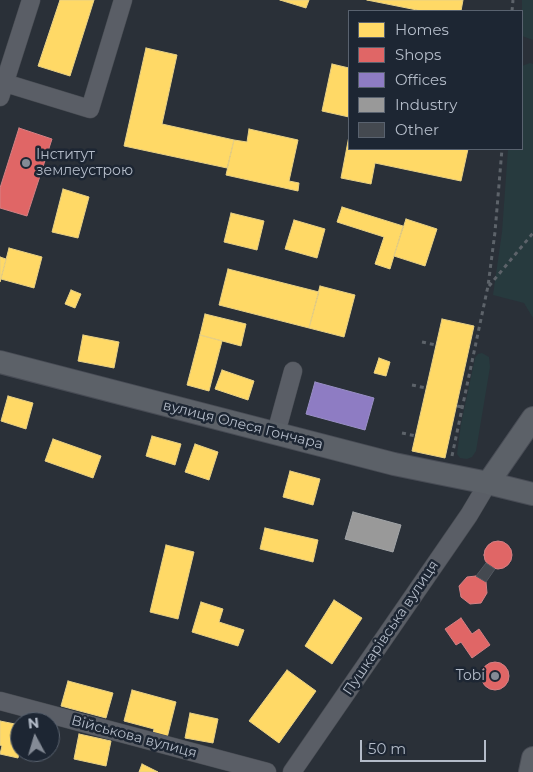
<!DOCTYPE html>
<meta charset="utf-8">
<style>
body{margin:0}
#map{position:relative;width:533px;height:772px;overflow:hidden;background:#2a3038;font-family:Montserrat,sans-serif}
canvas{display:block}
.legend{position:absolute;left:348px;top:10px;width:175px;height:140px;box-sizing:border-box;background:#1d2633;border:1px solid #59626f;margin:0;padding:6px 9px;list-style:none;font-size:15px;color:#b4bcc9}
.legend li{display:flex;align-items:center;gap:10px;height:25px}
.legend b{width:25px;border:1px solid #59626f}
.north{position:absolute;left:10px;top:712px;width:50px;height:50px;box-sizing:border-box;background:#1d2633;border:1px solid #59626f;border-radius:50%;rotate:354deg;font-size:14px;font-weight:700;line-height:20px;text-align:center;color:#b4bcc9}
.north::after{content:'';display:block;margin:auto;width:18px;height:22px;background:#848b96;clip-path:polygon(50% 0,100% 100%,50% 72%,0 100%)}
.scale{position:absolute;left:360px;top:740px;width:126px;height:22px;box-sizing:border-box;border:2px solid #b4bcc9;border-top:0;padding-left:6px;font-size:15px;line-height:18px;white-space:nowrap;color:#b4bcc9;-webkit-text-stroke:4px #1d2633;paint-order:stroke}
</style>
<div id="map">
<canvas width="533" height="772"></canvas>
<ul class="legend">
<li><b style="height:14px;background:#ffd966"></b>Homes</li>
<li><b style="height:14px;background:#e06666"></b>Shops</li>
<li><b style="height:14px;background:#8e7cc3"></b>Offices</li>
<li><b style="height:14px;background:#999"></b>Industry</li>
<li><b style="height:14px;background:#444950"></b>Other</li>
</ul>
<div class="north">N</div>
<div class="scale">50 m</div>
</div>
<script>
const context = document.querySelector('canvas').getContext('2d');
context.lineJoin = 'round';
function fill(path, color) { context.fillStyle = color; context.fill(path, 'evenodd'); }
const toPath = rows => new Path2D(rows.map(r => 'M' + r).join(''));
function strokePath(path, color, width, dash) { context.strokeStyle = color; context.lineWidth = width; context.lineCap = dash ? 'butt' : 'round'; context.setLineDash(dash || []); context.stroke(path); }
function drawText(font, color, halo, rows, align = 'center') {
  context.font = font + ' Montserrat,sans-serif'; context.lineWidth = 5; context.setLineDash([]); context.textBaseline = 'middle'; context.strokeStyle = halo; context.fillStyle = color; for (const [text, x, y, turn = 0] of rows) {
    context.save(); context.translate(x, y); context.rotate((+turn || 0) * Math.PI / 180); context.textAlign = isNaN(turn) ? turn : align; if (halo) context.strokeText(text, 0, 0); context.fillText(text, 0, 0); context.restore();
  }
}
fill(toPath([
 [522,0,533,0,533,40,522,36],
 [530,63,533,64,533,318,524,303,493,295,502,232,508,149,522,149,522,66],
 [482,353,489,357,490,367,476,451,472,457,467,459,460,458,457,454,461,424,475,358,478,354]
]), '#273a3e');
const homes = toPath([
 [60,0,94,0,70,76,38,66,60,0],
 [280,0,309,0,306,8,280,0],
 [367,0,463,0,461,11,422,11,367,0],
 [146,48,177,55,162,124,234,140,227,168,124,146,146,48],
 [332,64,349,68,349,117,322,111,332,64],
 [249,129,298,140,289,181,299,183,298,191,226,175,234,140,247,142,249,129],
 [349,136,349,149,468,149,461,181,375,163,371,184,341,178,349,136],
 [63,189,89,197,78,238,52,232,63,189],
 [342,207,403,226,390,269,375,264,384,237,337,222,342,207],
 [231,213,264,221,257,250,224,242,231,213],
 [406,219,437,229,425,266,394,256,406,219],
 [294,220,325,229,317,258,285,249,294,220],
 [9,248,42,257,34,288,1,279,9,248],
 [0,257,6,259,0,282,0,257],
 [228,269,319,292,309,328,219,305,228,269],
 [320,286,355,295,344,337,309,328,320,286],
 [71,290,81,294,75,308,65,304,71,290],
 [205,314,246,324,241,346,200,335,205,314],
 [442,319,474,326,445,458,412,451,442,319],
 [83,335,119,342,114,368,78,361,83,335],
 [200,335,222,341,209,391,187,385,200,335],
 [379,358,390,362,386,376,374,373,379,358],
 [222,370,254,381,248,400,215,389,222,370],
 [8,396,33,403,26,429,1,421,8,396],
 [152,436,181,444,175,465,146,456,152,436],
 [53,439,101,456,93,478,45,461,53,439],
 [195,444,218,452,209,480,185,472,195,444],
 [290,471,320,479,313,505,283,497,290,471],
 [265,528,318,540,313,562,260,549,265,528],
 [166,545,194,552,178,619,150,612,166,545],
 [334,600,362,618,332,664,305,646,334,600],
 [201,602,223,609,219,622,244,630,238,646,192,632,201,602],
 [287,670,316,691,279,743,249,721,287,670],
 [68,681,113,693,106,718,61,706,68,681],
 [132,690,176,702,167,738,153,734,154,729,124,721,132,690],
 [190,713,218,719,213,743,185,738,190,713],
 [0,721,20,725,20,747,18,758,0,754,2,746,0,745,0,721],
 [79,734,111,741,106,766,74,759,79,734],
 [142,764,158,772,139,772,142,764]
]);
fill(homes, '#ffd966');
strokePath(homes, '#e8d084', 1);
const shops = toPath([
 [19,128,52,139,27,216,0,208,0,188,19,128],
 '484 555a14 14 0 1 1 28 0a14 14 0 1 1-28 0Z',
 [476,576,486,582,487,593,481,603,470,604,461,597,459,586,467,577,476,576],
 [461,618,472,634,479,629,490,645,472,658,461,642,456,645,445,629,461,618],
 '481 676a14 14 0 1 1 28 0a14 14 0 1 1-28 0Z'
]);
fill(shops, '#e06666');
strokePath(shops, '#d38084', 1);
const offices = toPath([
 [315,382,374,398,365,430,306,414,315,382]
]);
fill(offices, '#8e7cc3');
strokePath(offices, '#998fc5', 1);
const industry = toPath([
 [353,512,401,525,393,552,345,539,353,512]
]);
fill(industry, '#999');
strokePath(industry, '#a1a4a7', 1);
const building = toPath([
 [486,563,495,569,486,582,476,576,486,563]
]);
fill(building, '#444950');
strokePath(building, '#52575f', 1);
const minor = toPath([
 [5,83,90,109,123,0],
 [0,97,31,0],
 [276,433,293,371],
 [0,701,267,772],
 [292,772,469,515,488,483]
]);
const major = toPath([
 [0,362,394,464,438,473,488,483,533,494],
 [488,483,533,418],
 [530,772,533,758]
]);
strokePath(minor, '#484c53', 19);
strokePath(major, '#484c55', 24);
strokePath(toPath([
 [512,11,513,0],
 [489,286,533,233],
 [422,342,436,345],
 [412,385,426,388],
 [457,406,463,407],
 [402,433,416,436],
 [452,456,488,286,495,232,502,149]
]), '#5d636a', 3, [4, 4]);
strokePath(minor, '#5a5e66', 18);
strokePath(major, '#5c6168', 22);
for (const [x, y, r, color] of [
 [26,163,5,"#848b96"],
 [495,676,5,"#848b96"]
]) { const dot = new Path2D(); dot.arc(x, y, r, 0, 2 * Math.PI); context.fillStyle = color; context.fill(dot); strokePath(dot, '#1d2633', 2); }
drawText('14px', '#b4bcc9', '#1d2633', [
 ["Інститут",36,155],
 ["землеустрою",36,171],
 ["Tobi",485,676,"right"]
], 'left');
drawText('14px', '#b4bcc9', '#1d2633', [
 ["вулиця Олеся Гончара",243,425,14],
 ["Пушкарівська вулиця",391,628,-56],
 ["Військова вулиця",134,737,15]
]);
</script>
